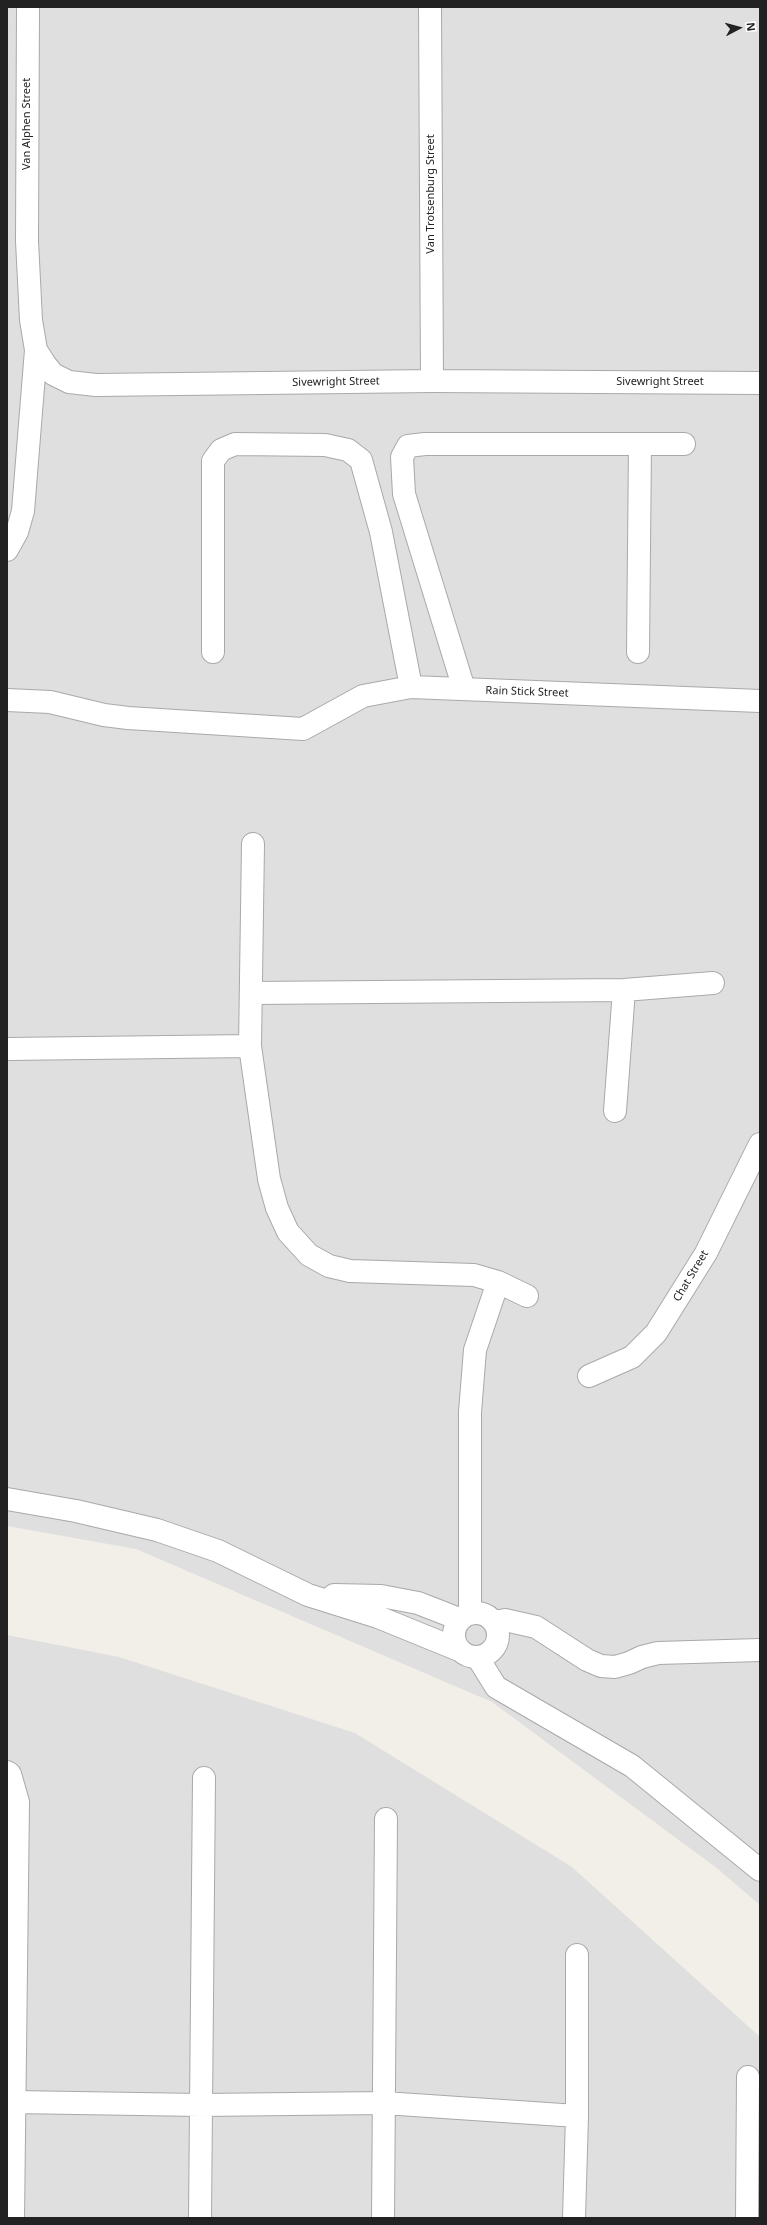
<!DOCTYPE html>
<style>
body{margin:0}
#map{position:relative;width:767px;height:2225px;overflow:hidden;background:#f2efe9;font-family:"Noto Sans",sans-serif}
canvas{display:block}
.frame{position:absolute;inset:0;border:8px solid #222;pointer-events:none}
.north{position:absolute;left:719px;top:8px;width:40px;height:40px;-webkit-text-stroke:3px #fff;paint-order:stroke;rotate:84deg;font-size:11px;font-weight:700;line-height:16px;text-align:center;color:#222}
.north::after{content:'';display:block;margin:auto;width:14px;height:18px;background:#222;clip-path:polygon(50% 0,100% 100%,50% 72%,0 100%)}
</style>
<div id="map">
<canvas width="767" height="2225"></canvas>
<div class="frame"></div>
<div class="north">N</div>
</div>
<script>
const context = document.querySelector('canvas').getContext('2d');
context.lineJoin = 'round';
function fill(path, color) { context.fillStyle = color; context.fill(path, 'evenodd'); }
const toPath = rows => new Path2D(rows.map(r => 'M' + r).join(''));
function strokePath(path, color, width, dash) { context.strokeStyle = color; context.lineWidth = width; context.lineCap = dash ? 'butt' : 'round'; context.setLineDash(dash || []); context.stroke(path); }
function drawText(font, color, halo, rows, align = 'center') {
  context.font = font + ' "Noto Sans",sans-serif'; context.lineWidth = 4; context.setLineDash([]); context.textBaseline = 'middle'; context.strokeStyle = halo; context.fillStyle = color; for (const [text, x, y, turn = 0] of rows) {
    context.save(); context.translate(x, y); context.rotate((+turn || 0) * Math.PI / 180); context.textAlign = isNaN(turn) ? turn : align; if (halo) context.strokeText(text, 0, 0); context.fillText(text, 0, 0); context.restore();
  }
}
fill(toPath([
 [7,7,760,7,760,1905,718,1869,492,1702,136,1549,7,1526],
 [7,1635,119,1657,355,1733,572,1867,760,2037,760,2218,7,2218]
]), '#e0dfdf');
const street = toPath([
 [28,7,27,241,31,320,36,350,45,364,53,374,69,382,96,385,432,381,760,383],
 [430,7,432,381],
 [7,550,17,532,23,511,36,350],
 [213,652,213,461,221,450,235,444,325,445,348,450,361,460,381,532,411,687],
 [638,652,640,445],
 [464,689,404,494,402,457,408,446,425,444,684,444],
 [7,700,50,702,104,715,128,718,303,729,363,696,411,687,760,701],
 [253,844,250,1046,269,1179,277,1208,288,1232,309,1255,329,1266,350,1271,474,1275,498,1282,527,1296],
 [252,993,624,990,713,983],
 [7,1049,250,1046],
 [615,1111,624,990],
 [589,1376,632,1357,656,1333,706,1253,760,1144],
 [7,1499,76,1511,157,1530,218,1551,308,1595,378,1617,459,1650],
 [334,1595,381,1596,418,1603,459,1619],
 '454 1635a22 22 0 1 1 44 0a22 22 0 1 1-44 0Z',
 [470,1614,470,1412,475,1350,498,1282],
 [494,1622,505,1620,536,1627,587,1660,601,1666,615,1667,629,1663,642,1657,658,1653,760,1650],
 [478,1658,496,1687,632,1766,760,1870],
 [7,1772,10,1774,18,1802,13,2218],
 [15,2102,200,2105,384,2103,577,2116],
 [200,2218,204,1778],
 [383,2218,386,1819],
 [574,2218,577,2116,577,1955],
 [747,2218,748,2077]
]);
strokePath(street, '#a9a9a9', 24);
strokePath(street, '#fff', 22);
drawText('11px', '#222', '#fff', [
 ["Van Alphen Street",27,124,-90],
 ["Van Trotsenburg Street",431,194,-90],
 ["Sivewright Street",336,382,-1],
 ["Sivewright Street",660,382],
 ["Rain Stick Street",527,692,2],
 ["Chat Street",691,1276,-59]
]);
</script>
